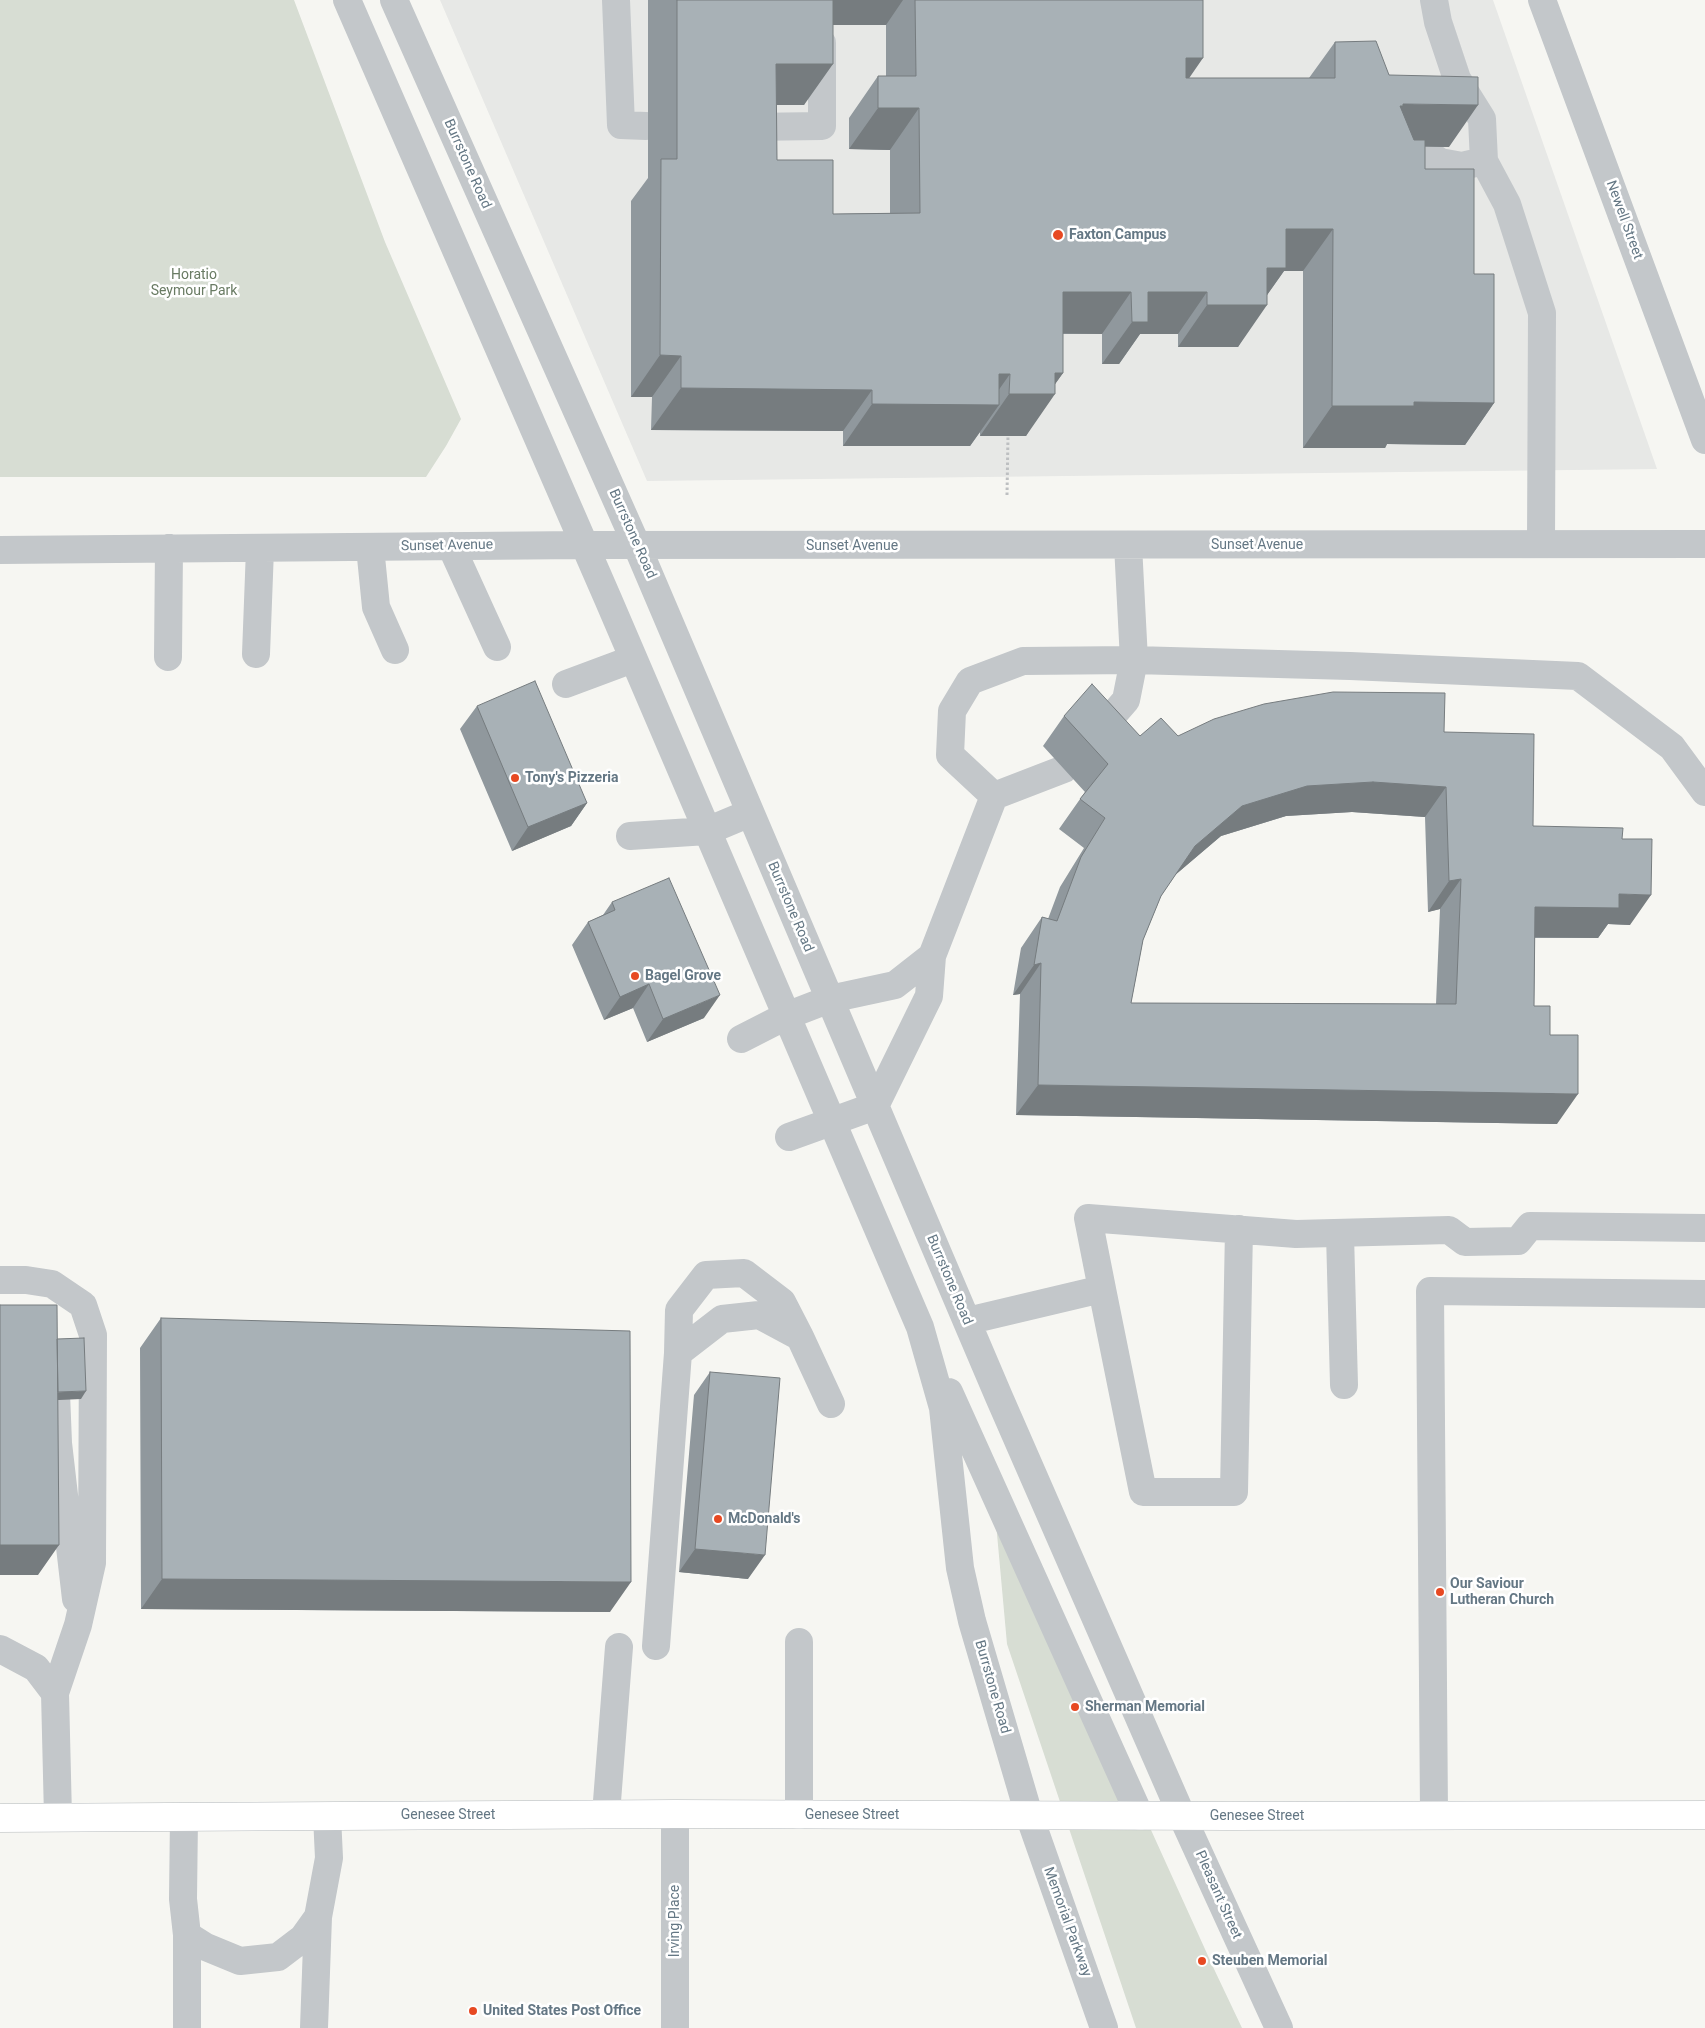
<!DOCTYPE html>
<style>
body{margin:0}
canvas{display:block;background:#f6f6f2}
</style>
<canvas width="1705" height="2028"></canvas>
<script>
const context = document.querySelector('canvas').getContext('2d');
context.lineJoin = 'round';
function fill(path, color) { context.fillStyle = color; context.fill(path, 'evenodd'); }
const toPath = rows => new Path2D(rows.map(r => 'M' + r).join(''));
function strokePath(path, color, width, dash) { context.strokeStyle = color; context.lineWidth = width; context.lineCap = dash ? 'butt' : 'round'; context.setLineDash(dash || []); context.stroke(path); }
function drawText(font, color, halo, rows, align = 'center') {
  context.font = font + ' Roboto,sans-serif'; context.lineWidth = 5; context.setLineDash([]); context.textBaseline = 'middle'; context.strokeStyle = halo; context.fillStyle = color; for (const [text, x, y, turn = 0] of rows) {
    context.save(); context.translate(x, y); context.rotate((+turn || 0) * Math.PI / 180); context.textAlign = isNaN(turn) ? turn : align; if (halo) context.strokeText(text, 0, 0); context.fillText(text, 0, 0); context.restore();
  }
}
fill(toPath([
 [440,0,1493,0,1657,469,647,481]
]), '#e7e8e6');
fill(toPath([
 [0,0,294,0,385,242,461,419,446,446,426,477,0,477],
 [992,1479,1214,1969,1242,2028,1136,2028,1007,1644]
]), '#d7ddd3');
const major = toPath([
 [0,1818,675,1814,1229,1816,1705,1815]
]);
strokePath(major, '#b4b9bc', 29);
strokePath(toPath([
 [1007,495,1008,435]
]), '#bdbfc1', 3, [2.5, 2.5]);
strokePath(toPath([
 [347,0,608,599,920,1327,943,1408,960,1568,972,1621,1029,1815,1104,2028],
 [394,0,637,546,999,1397,1182,1816,1279,2028],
 [616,0,621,125,646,126],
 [1434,0,1438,22,1457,79,1482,119,1484,161,1507,204,1542,313,1541,544],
 [1542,0,1705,440],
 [748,127,822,126,822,43],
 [1423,150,1440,162,1462,166,1484,161],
 [451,546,497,647],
 [370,547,376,607,395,650],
 [0,550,584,545,1705,544],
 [256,654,260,549],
 [168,657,169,548],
 [566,684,633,659],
 [1093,738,1126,700,1134,660,1128,545],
 [994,796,950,755,952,711,970,681,1023,661,1134,660,1350,666,1578,676,1672,747,1705,792],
 [630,836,707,831,750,813],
 [741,1039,786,1016,830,999,895,985,932,956],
 [789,1137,875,1106,929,996,932,956,994,796,1064,769],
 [1340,1234,1344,1385],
 [0,1280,26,1280,52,1284,83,1305,93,1335,92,1563,78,1625,55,1693],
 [1102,1289,1143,1492,1234,1492,1239,1229],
 [967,1321,1102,1289,1088,1218,1296,1234,1449,1230,1465,1242,1518,1241,1530,1226,1705,1228],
 [678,1353,679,1310,706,1275,744,1273,782,1302,800,1337],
 [949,1392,1140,1816],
 [56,1393,58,1443,76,1599],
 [656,1646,678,1353,722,1319,759,1315,800,1337,831,1404],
 [0,1649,36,1668,55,1693,58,1817],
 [606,1814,619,1647],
 [799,1815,799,1642],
 [1434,1815,1430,1291,1705,1294],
 [184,1817,183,1899,187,1935,206,1947,240,1961,278,1957,303,1938,318,1917,329,1858,327,1816],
 [187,2028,187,1935],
 [314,2028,318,1917],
 [675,2028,675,1814]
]), '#c3c7ca', 28);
strokePath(major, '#fff', 28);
fill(toPath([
 [648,0,1203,0,1189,78,1309,78,1335,42,1389,75,1449,147,1425,146,1425,169,1474,274,1494,403,1465,445,1387,444,1385,448,1303,448,1303,271,1284,271,1267,295,1238,347,1178,347,1178,334,1140,334,1119,364,1102,364,1102,334,1063,334,1063,373,1055,384,1026,436,980,436,980,432,970,446,843,446,843,431,651,430,652,397,631,397,631,201,648,178],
 [833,25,886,25,886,76,878,76,849,118,849,149,890,150,890,213,833,214,777,160,776,105,804,105],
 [477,706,587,803,571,826,512,851,460,729],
 [1064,716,1140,736,1178,736,1444,732,1533,826,1622,839,1630,925,1608,924,1598,938,1535,938,1534,1006,1550,1035,1557,1124,1016,1115,1020,994,1013,995,1021,948,1042,917,1048,919,1060,887,1084,848,1059,829,1085,792,1043,746],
 [1352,812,1425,817,1428,912,1440,909,1436,1004,1131,1003,1143,940,1161,896,1175,875,1221,836,1286,816],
 [612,902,704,1018,647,1042,633,1008,604,1020,572,945,588,922,603,915],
 [161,1318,610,1612,141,1609,140,1348],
 [710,1372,748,1579,679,1572,694,1395]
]), '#90989d');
fill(toPath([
 [821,0,903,0,886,25,803,25],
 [1186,58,1203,58,1174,100],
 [776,64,833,64,804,105,747,105],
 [1403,104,1478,105,1449,147,1375,146,1400,106],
 [878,108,919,108,890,150,849,149],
 [1286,229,1333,229,1303,271,1284,271,1260,305,1267,305,1238,347,1178,347,1207,305],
 [1063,292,1131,292,1102,334,1034,333],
 [1148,292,1207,292,1178,334,1140,334,1119,364,1102,364,1132,322],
 [660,355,681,356,652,397,631,397],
 [1055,373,1063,373,1048,394,1055,394,1026,436,980,436,1009,394],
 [999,374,1010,374,988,405,999,405,970,446,843,446,872,404],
 [681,388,872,390,843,431,651,430],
 [1414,402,1494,403,1465,445,1387,444,1385,448,1303,448,1332,406],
 [1373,782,1446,787,1425,817,1352,812,1286,816,1221,836,1174,876,1195,846,1242,806,1307,786],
 [587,803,571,826,512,851,528,827],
 [1461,879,1440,909,1428,912,1449,881],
 [1619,894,1651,895,1630,925,1608,924,1598,938,1514,937,1535,907],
 [1041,963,1020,994,1013,995,1034,965],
 [649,984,633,1008,604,1020,620,997],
 [720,995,704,1018,647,1042,663,1019],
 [1038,1085,1578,1094,1557,1124,1016,1115],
 [86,1391,81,1399,37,1401,43,1393],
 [0,1545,59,1545,38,1575,0,1575],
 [695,1549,765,1555,748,1579,679,1572],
 [162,1579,631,1582,610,1612,141,1609]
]), '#767c7f');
const building = toPath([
 [677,0,833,0,833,64,776,64,777,160,833,160,833,214,920,213,919,108,878,108,878,76,916,76,915,0,1203,0,1203,58,1186,58,1186,78,1335,78,1335,42,1376,41,1389,75,1478,77,1478,105,1403,104,1403,106,1400,106,1414,140,1425,140,1425,169,1474,169,1474,274,1494,274,1494,403,1414,402,1414,406,1332,406,1333,229,1286,229,1286,268,1267,268,1267,305,1207,305,1207,292,1148,292,1148,322,1132,322,1131,292,1063,292,1063,373,1055,373,1055,394,1009,394,1010,374,999,374,999,405,872,404,872,390,681,388,681,356,660,355,661,159,677,159,677,0],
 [535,681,587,803,528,827,477,706,535,681],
 [1092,684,1140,736,1161,718,1178,736,1214,719,1264,704,1333,692,1445,693,1444,732,1534,734,1533,826,1623,828,1622,839,1652,839,1651,895,1619,894,1619,908,1535,907,1534,1006,1550,1006,1550,1035,1578,1035,1578,1094,1038,1085,1041,963,1034,965,1042,917,1057,921,1081,857,1105,818,1080,799,1108,764,1064,716,1092,684],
 [1373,782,1446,787,1449,881,1461,879,1456,1004,1131,1003,1143,940,1161,896,1195,846,1242,806,1307,786,1373,782],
 [669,878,720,995,663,1019,649,984,620,997,588,922,615,910,612,902,669,878],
 [0,1305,57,1305,59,1545,0,1545,0,1305],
 [161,1318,630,1331,631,1582,162,1579,161,1318],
 [84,1338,86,1391,58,1392,57,1339,84,1338],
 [710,1372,780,1378,765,1555,695,1549,710,1372]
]);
fill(building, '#a8b1b6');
strokePath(building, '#767c7f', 1);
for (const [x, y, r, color] of [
 [1058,235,6,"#e74922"],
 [515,778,5,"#e74922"],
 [635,976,5,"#e74922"],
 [718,1519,5,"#e74922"],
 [1440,1592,5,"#e74922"],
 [1075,1707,5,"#e74922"],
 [1202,1961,5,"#e74922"],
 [473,2011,5,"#e74922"]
]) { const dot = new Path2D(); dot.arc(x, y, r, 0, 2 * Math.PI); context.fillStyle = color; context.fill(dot); strokePath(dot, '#fff', 2); }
drawText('14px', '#647784', '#fff', [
 ["Burrstone Road",467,164,66],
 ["Newell Street",1624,220,70],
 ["Burrstone Road",632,534,66],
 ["Sunset Avenue",1257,545],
 ["Sunset Avenue",447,546,-1],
 ["Sunset Avenue",852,546],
 ["Burrstone Road",790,907,67],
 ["Burrstone Road",949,1280,67],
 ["Burrstone Road",992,1687,74],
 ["Genesee Street",448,1815],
 ["Genesee Street",852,1815],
 ["Genesee Street",1257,1816],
 ["Pleasant Street",1218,1895,66],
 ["Irving Place",675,1921,-90],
 ["Memorial Parkway",1067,1922,70]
]);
drawText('bold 14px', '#647784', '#fff', [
 ["Faxton Campus",1069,235],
 ["Tony's Pizzeria",525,778],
 ["Bagel Grove",645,976],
 ["McDonald's",728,1519],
 ["Our Saviour",1450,1584],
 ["Lutheran Church",1450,1600],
 ["Sherman Memorial",1085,1707],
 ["Steuben Memorial",1212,1961],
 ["United States Post Office",483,2011]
], 'left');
drawText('14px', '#697b63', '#fff', [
 ["Horatio",194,275],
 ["Seymour Park",194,291]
]);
</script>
